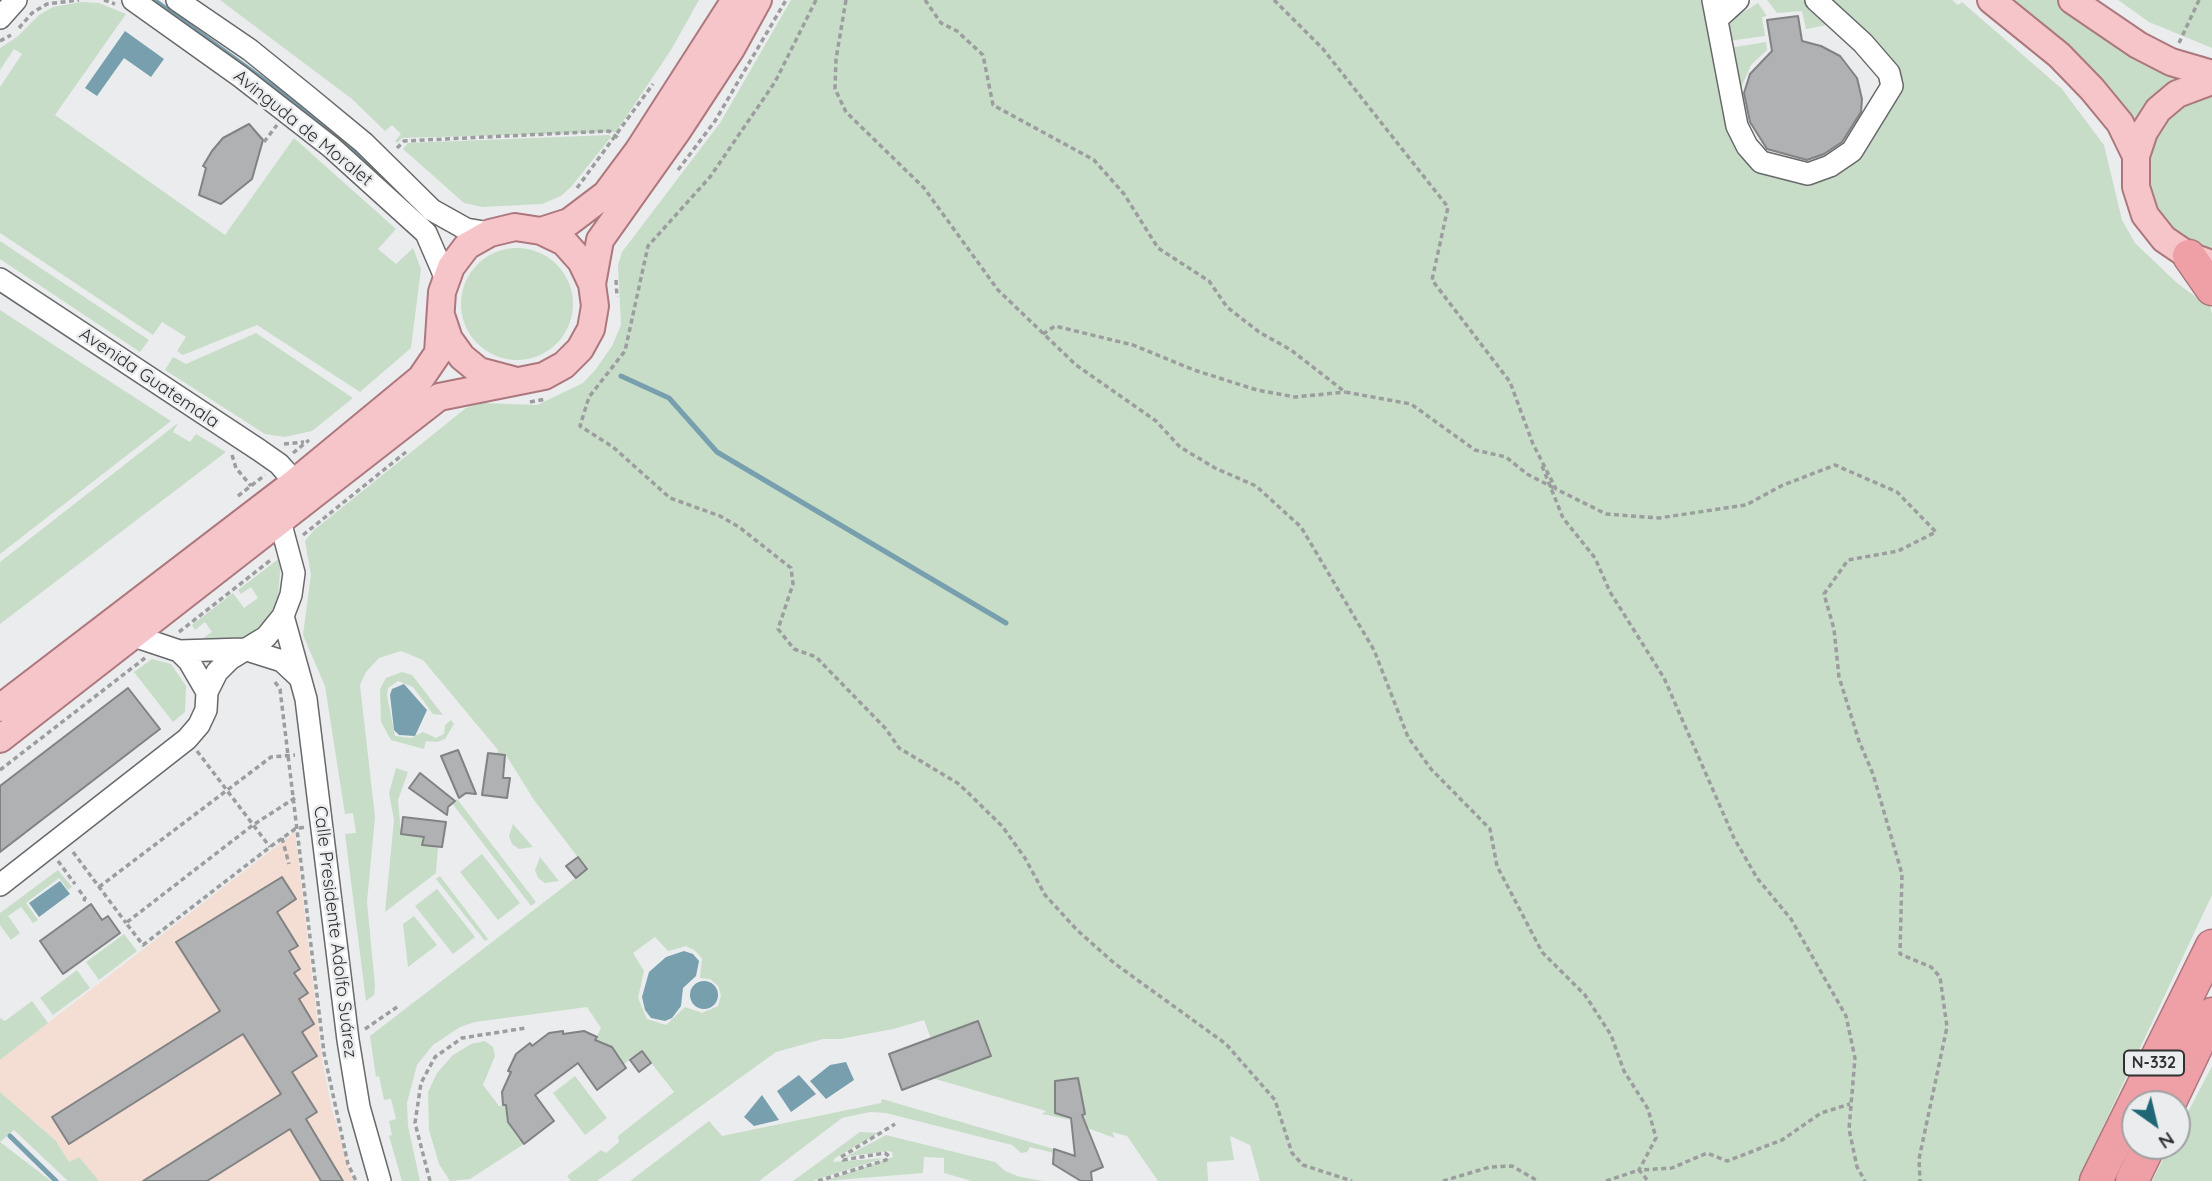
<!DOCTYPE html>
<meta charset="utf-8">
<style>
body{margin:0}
#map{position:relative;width:2212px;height:1181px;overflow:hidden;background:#ebecee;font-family:Quicksand,sans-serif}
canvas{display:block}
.north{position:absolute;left:2121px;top:1090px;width:70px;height:70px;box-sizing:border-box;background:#ebecee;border:2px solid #a0a1a2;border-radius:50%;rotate:146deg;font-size:19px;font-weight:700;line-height:28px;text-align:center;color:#303031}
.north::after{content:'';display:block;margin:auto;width:24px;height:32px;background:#1f6775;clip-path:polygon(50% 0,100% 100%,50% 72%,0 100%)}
</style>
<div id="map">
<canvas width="2212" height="1181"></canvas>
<div class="north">N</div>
</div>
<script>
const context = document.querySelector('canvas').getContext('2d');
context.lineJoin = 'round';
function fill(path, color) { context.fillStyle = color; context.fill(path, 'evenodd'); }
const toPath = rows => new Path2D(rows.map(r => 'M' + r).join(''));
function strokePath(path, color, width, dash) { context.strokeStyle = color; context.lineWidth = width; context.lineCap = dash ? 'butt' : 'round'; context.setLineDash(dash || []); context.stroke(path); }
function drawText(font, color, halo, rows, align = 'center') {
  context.font = font + ' Quicksand,sans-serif'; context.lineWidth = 5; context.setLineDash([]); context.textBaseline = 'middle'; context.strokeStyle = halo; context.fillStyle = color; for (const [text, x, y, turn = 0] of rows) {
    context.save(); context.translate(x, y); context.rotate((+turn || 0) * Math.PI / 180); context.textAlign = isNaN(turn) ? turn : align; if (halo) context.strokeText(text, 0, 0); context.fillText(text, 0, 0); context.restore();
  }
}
fill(toPath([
 [295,832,322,1059,331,1106,353,1181,99,1181,79,1157,69,1162,56,1141,0,1092,0,1060]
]), '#f4ddd2');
fill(toPath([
 [220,0,699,0,671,50,616,132,402,138,397,143,395,141,401,134,392,125,385,131,352,99],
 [791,0,1706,0,1735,137,1811,178,1894,92,1827,0,1952,0,1958,5,1962,2,2062,89,2104,145,2122,220,2135,243,2177,283,2200,300,2209,300,2212,314,2212,895,2083,1169,2107,1181,1260,1181,1250,1145,1230,1136,1234,1160,1207,1162,1208,1181,1158,1181,1127,1136,1112,1132,1115,1138,1087,1128,1082,1115,1085,1113,1077,1078,1055,1081,1055,1113,1071,1120,1042,1114,1046,1111,932,1078,991,1056,978,1021,931,1039,924,1020,893,1029,840,1039,823,1039,776,1052,597,1181,571,1181,567,1176,601,1150,606,1153,619,1142,618,1136,674,1092,642,1051,624,1064,616,1053,595,1040,601,1028,587,1007,475,1022,460,1027,433,1045,417,1065,407,1103,408,1126,420,1181,402,1181,389,1136,392,1135,389,1121,396,1119,391,1099,384,1100,379,1076,376,1077,370,1036,587,869,534,800,506,755,497,754,498,750,423,660,401,651,379,658,366,672,360,685,375,817,367,902,375,985,374,995,366,1001,345,834,356,833,353,813,345,814,325,686,303,635,311,575,305,541,314,530,466,408,482,403,537,405,583,383,596,369,612,346,621,325,618,265,622,252,720,123],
 [655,937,668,951,686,946,694,950,702,958,700,978,710,979,718,986,721,995,718,1006,702,1013,685,1007,666,1025,647,1019,638,998,644,971,633,953],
 [1767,0,1804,0,1832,24,1806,29,1802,11,1777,13],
 [2010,0,2057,0,2086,25,2186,77,2135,128],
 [2118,0,2212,0,2212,48,2149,22],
 [81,2,99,3,126,14,55,115,225,235,294,138,396,229,378,249,396,264,413,248,421,269,411,348,360,392,257,325,183,355,177,351,186,337,162,322,153,335,0,233,0,87,22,54,14,49,0,70,0,48,17,37,39,15,53,7],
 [1758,3,1767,16,1762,17,1765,36,1728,41,1727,29,1734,18],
 [1766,42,1767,50,1751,65,1740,90,1729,48],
 [2212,90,2212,248,2200,246,2177,233,2159,212,2149,187,2147,160,2155,134,2171,111],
 [609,135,611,137,571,187,561,196,542,204,482,207,464,203,403,149,408,143],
 [0,241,149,340,140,352,0,259],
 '461 304a56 56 0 1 1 112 0a56 56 0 1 1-112 0Z',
 [0,310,171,421,0,554],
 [256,333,353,398,312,431,285,437,265,434,165,370,173,357,186,364],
 [178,423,173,432,190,442,196,434,226,452,0,624,0,562],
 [281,557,278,600,268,617,251,634,221,646,196,643,212,632,205,622,195,630,192,625,233,593,244,608,258,598,251,587,241,594,238,590],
 [152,659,171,664,186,686,185,712,173,722,134,672],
 [402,672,412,675,443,715,433,714,413,687,398,681,388,688,387,695,395,736,411,738,423,732,436,738,444,734,445,725,451,720,454,724,445,739,437,742,426,741,424,749,391,740,381,722,380,689,386,678],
 [396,768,408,772,398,800,401,834,424,837,423,845,438,847,436,873,385,912,394,820,389,793],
 [457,799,536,902,531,906,452,803],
 [513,824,533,847,519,849,512,844,509,836],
 [482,854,520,903,498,920,460,872],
 [540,857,559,881,545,883,538,878,535,870],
 [58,870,72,887,68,890,59,878,26,903,38,920,33,923,21,907,8,916,20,933,11,940,0,925,0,913],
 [440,876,488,939,485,941,436,879],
 [437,889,475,937,453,954,415,906],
 [414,916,437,945,408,967,403,924],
 [124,934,137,951,99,980,86,962],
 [77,970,90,988,53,1015,40,998],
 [32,1001,48,1023,0,1060,0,1018,5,1021],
 [485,1041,493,1047,495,1056,483,1085,499,1106,506,1105,524,1144,470,1179,450,1181,439,1164,429,1130,428,1092,437,1073,453,1055,471,1044],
 [2212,1066,2212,1181,2152,1181,2170,1146,2177,1146,2177,1133],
 [575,1076,607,1118,585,1135,553,1093],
 [0,1092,56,1141,69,1162,79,1157,99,1181,68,1181,14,1130,0,1142,51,1181,0,1181],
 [882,1099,1054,1149,1054,1153,1030,1147,1027,1152,1021,1153,1012,1145,886,1113,870,1112,842,1118,759,1181,630,1181,709,1121,722,1136,881,1103],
 [860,1132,879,1133,835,1158,833,1162,884,1158,812,1181,793,1181],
 [886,1135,995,1162,1005,1171,1020,1177,1044,1181,972,1181,944,1173,944,1158,924,1157,923,1173,825,1181,893,1157,892,1152,888,1151,845,1157]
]), '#c7ddc8');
fill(toPath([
 [125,31,164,59,151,77,124,58,97,96,85,88],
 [404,684,427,710,415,736,399,735,394,730,390,695,392,689],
 [60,881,70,894,39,917,29,903],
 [684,951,693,954,699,961,696,976,683,988,681,1006,672,1018,665,1021,651,1018,645,1010,642,997,649,972,666,957],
 '690 995a14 14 0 1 1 28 0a14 14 0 1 1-28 0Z',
 [846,1062,854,1080,826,1099,810,1081,830,1065],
 [799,1075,816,1094,791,1112,777,1091],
 [762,1095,779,1120,754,1126,744,1117]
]), '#779fae');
strokePath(toPath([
 [154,0,297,104,383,177],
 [621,376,669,398,717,452,1006,623],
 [10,1136,56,1181]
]), '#779fae', 5);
const building = toPath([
 [1798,16,1802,41,1821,46,1840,56,1857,78,1862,99,1861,112,1842,142,1824,154,1807,160,1767,149,1750,122,1744,93,1750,74,1772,51,1767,20,1798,16],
 [249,124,263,140,252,179,221,204,199,195,206,168,203,166,212,151,223,138,249,124],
 [128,688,160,729,0,852,0,786,128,688],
 [458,750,476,794,466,793,459,798,441,756,458,750],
 [488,753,505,755,503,778,510,778,507,798,482,795,488,753],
 [420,773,455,801,448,807,447,815,409,788,420,773],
 [403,817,446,822,442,847,422,845,424,837,401,834,403,817],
 [578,857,587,869,576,878,566,866,578,857],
 [282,877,296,899,277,912,298,946,289,951,300,969,294,973,308,993,299,999,314,1024,302,1032,317,1056,292,1072,317,1112,306,1119,343,1181,321,1181,290,1129,207,1181,143,1181,281,1094,243,1034,69,1144,52,1117,220,1011,176,942,282,877],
 [91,904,102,920,108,916,120,933,63,974,40,941,91,904],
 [978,1021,991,1056,902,1090,889,1054,978,1021],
 [563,1031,563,1034,584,1031,597,1037,595,1040,612,1047,626,1068,597,1090,578,1063,535,1095,554,1121,524,1144,508,1122,506,1105,503,1105,502,1092,511,1072,508,1071,516,1054,530,1043,532,1046,549,1033,563,1031],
 [642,1051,651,1063,639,1072,630,1060,642,1051],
 [1078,1078,1085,1114,1082,1115,1103,1167,1091,1172,1092,1181,1081,1181,1053,1164,1054,1149,1075,1156,1071,1118,1055,1113,1055,1081,1078,1078]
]);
fill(building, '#b0b1b3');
strokePath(building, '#818284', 2);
const minor = toPath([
 [133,0,241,77,331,147,426,233,446,279],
 [177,0,250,50,307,96,364,143,432,210,466,229,490,233],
 [1713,0,1737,126,1747,146,1761,162,1808,174,1830,166,1852,151,1892,86,1889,73,1863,43,1816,0],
 [0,18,16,0],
 [1717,19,1738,0],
 [0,279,259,450,279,464,295,482],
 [280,521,294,573,291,595,283,616,306,699,348,1040,359,1107,380,1181],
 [131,635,179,651,189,661,207,692],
 [179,651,244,649,282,661,298,676],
 [0,885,187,739,199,725,206,710,207,692,217,672,230,659,266,637,283,616]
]);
const major = toPath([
 [1991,0,2059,55,2092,89,2120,123,2136,156],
 [2072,0,2138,45,2171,62,2212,74],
 [541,231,569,222,606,194,638,151,735,0],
 [2206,262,2189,256,2164,239,2145,215,2136,187,2136,156,2144,132,2158,110,2177,94,2212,81],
 [442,318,449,339,462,357,479,371,513,380],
 [0,708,295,482,421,378,438,353,442,292,451,267,467,246,490,233,515,227,541,231,564,242,581,261,592,284],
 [0,739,439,397,544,376,564,365,580,349,591,329,595,306,592,284,600,240,678,130,731,49,758,0]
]);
const highway = toPath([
 [2189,256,2212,289],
 [2169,1104,2212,1014],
 [2096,1181,2212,946],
 [2132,1181,2149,1146]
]);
strokePath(minor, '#68696b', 24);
strokePath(major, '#ac787d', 30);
strokePath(highway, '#ac787d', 35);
strokePath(toPath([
 [104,0,115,4],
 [816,0,775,82,710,177,648,246,625,351,589,397,580,426,613,447,670,498,720,516,739,527,791,568,793,584,778,629,794,649,816,657,886,729,899,748,959,784,1002,826,1025,858,1045,895,1077,930,1114,963,1226,1044,1275,1100,1292,1153,1303,1165,1352,1181],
 [846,0,836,59,835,89,846,112,924,188,998,290,1076,365,1156,421,1180,447,1215,468,1256,486,1301,527,1374,650,1408,737,1431,769,1490,829,1497,866,1542,952,1585,995,1611,1035,1624,1071,1648,1109,1656,1138,1639,1170,1672,1168,1707,1153,1727,1161,1782,1140,1821,1113,1850,1104],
 [925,0,941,23,957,31,983,55,993,105,1094,160,1124,194,1158,248,1209,281,1227,307,1259,332,1291,350,1345,392,1411,404,1475,450,1506,457,1527,474,1554,488],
 [1274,0,1323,49,1448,207,1432,280,1510,382,1533,444,1556,489,1606,514,1659,518,1746,505,1781,486,1835,465,1897,492,1936,532,1898,551,1848,560,1824,594,1834,629,1839,677,1859,741,1873,774,1902,874,1900,954,1931,967,1940,977,1947,1027,1919,1159,1920,1181],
 [19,28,32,13,47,4,79,0],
 [0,41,11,35],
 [2179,43,2199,0],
 [264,142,277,125],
 [397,148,404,141,609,131,618,138],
 [678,170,715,121,786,0],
 [577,188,653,84],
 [616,280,617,297],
 [1043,334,1055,326,1133,345,1194,370,1257,390,1295,397,1345,392],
 [530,402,546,399],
 [284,444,304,442],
 [293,453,309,440],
 [232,455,236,468,251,486],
 [1542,466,1563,518,1595,558,1610,592,1664,678,1734,838,1757,878,1791,919,1846,1016,1855,1058,1849,1129,1857,1167,1865,1181],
 [238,496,265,475],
 [303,535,406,452],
 [179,632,272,559],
 [275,682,280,689,324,1053,348,1164,356,1181],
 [197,751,270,847],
 [0,770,145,658],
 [295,798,253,825,126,923,143,945,270,847,295,829,305,827],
 [282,838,289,864],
 [73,852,126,923],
 [58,861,75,884],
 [99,887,271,757,295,755],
 [79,890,85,898,83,903],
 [365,1029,400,1005],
 [430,1181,415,1123,421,1083,435,1057,462,1038,526,1028],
 [818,1181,886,1160,889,1156,885,1153,843,1160,841,1157,895,1124],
 [1443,1181,1490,1167,1512,1166,1538,1181],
 [1606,1181,1639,1170,1648,1181]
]), '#9c9d9e', 3.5, [5, 3.5]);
strokePath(minor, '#fff', 21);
strokePath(major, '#f5c5ca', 26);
strokePath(highway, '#ef9fa6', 32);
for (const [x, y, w] of [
 [2154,1063,60]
]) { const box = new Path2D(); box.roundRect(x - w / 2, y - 12.5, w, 25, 5); context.fillStyle = '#ebecee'; context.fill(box); strokePath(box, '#303031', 2); }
drawText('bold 16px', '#303031', null, [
 ["N-332",2154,1063]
]);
drawText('18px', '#303031', '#ebecee', [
 ["Avinguda de Moralet",303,128,39],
 ["Avenida Guatemala",149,378,34],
 ["Calle Presidente Adolfo Suárez",335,932,83]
]);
</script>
